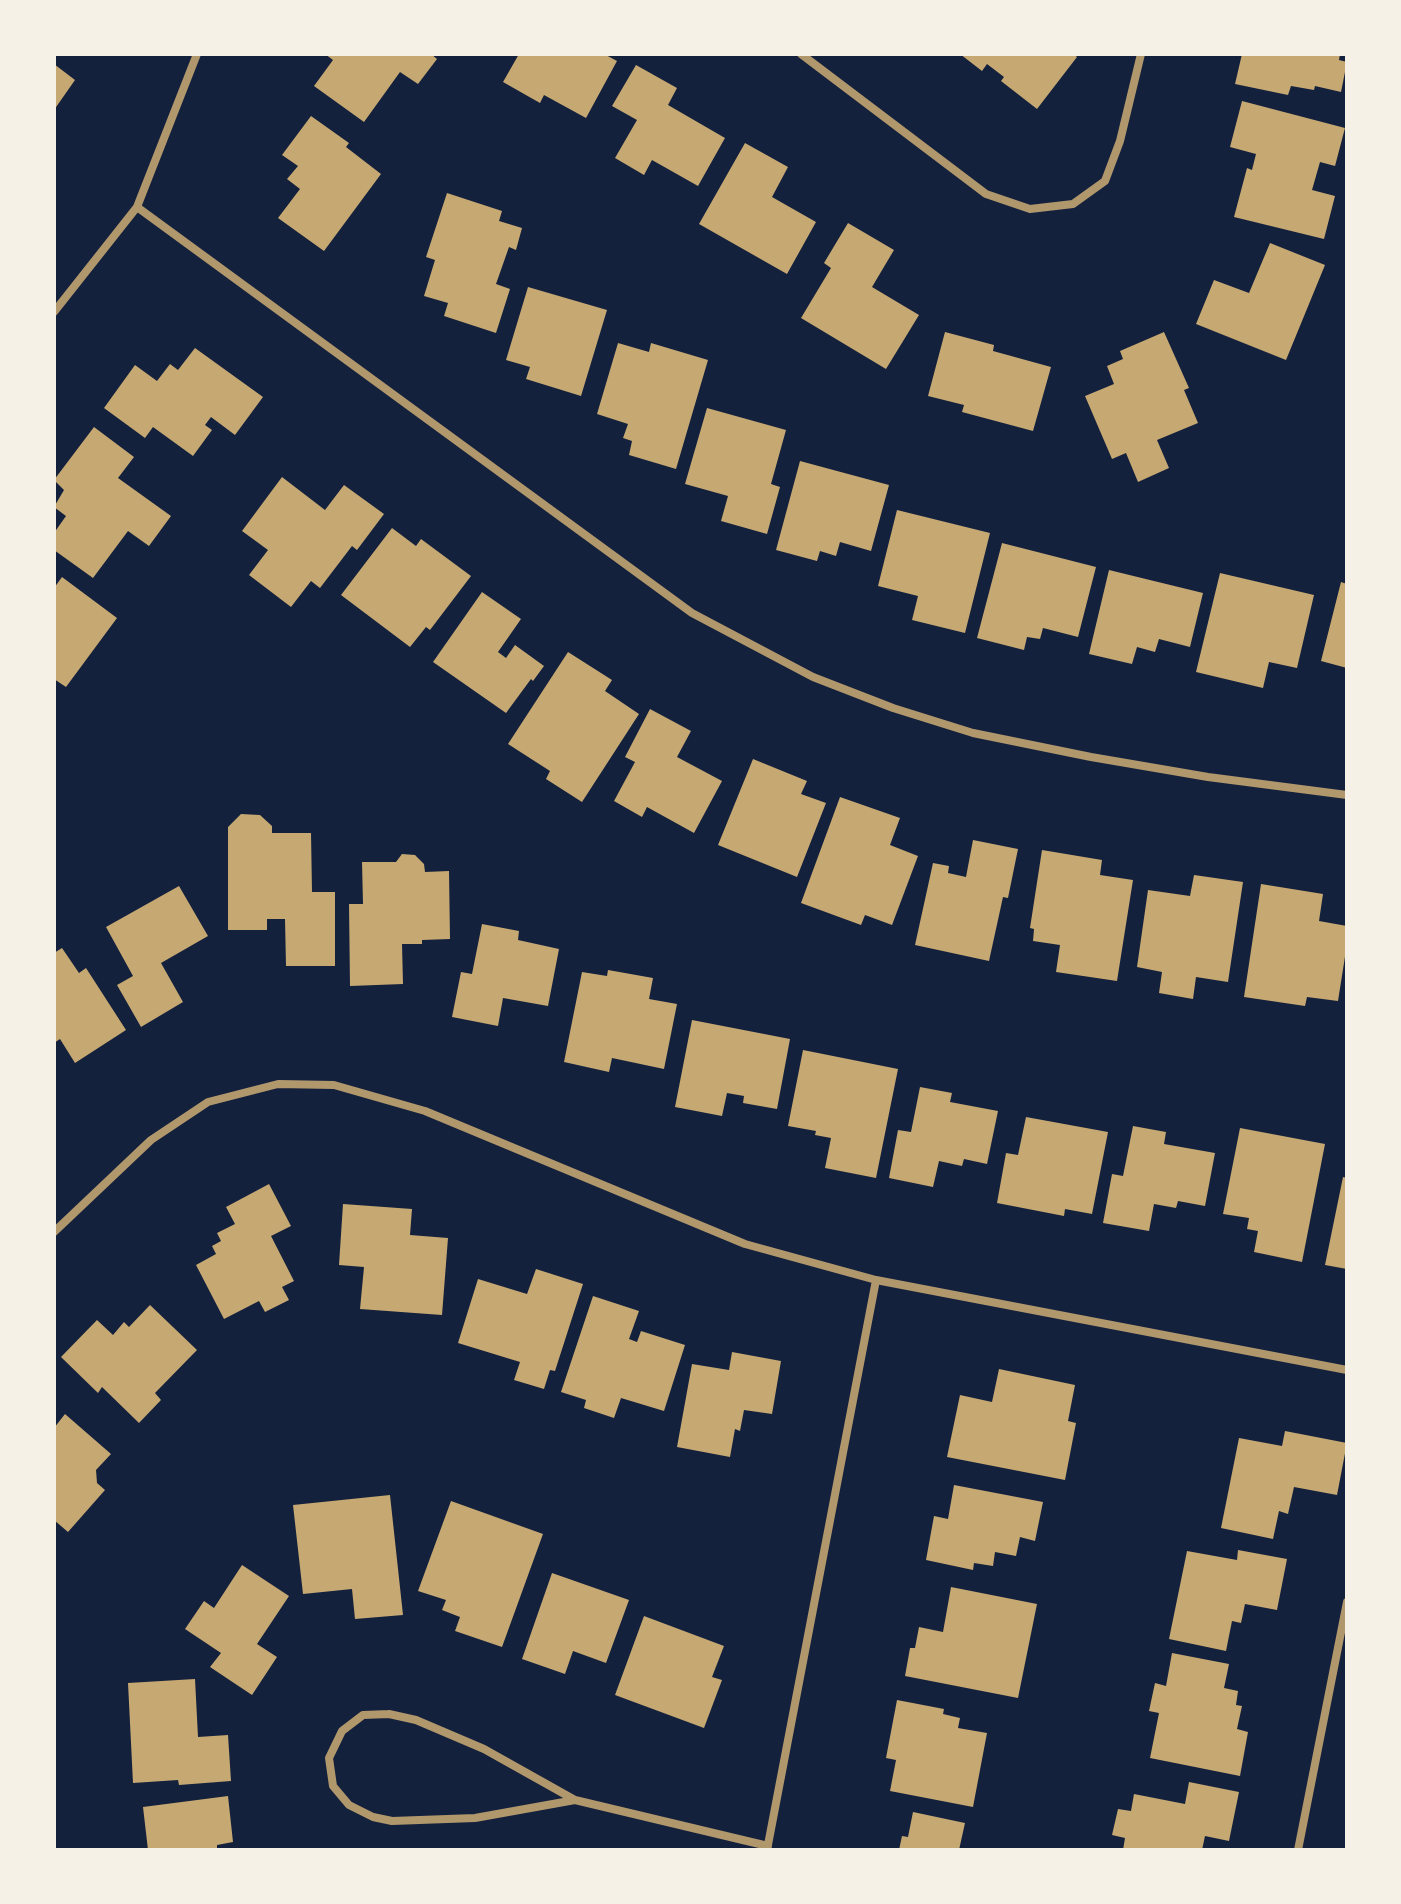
<!DOCTYPE html>
<style>
body{margin:0}
#map{position:relative;width:1401px;height:1904px;overflow:hidden;background:#14213d;font-family:Inter,sans-serif}
canvas{display:block}
.frame{position:absolute;inset:0;border:56px solid #f6f1e7;pointer-events:none}
</style>
<div id="map">
<canvas width="1401" height="1904"></canvas>
<div class="frame"></div>
</div>
<script>
const context = document.querySelector('canvas').getContext('2d');
context.lineJoin = 'round';
function fill(path, color) { context.fillStyle = color; context.fill(path, 'evenodd'); }
const toPath = rows => new Path2D(rows.map(r => 'M' + r).join(''));
function strokePath(path, color, width, dash) { context.strokeStyle = color; context.lineWidth = width; context.lineCap = dash ? 'butt' : 'round'; context.setLineDash(dash || []); context.stroke(path); }
fill(toPath([
 [325,54,431,54,437,59,418,84,400,72,364,122,314,86,333,60],
 [519,54,604,54,617,61,586,118,544,95,540,103,503,82],
 [960,54,1074,54,1077,57,1037,109,1001,81,1004,77,987,64,982,71],
 [1242,54,1340,54,1339,60,1347,62,1341,92,1315,86,1314,90,1291,86,1288,95,1235,84],
 [54,64,75,80,54,110],
 [636,65,677,88,668,105,725,138,698,186,652,160,644,175,615,158,637,120,612,106],
 [1242,101,1345,128,1335,166,1320,162,1312,190,1335,196,1324,239,1234,217,1247,168,1252,170,1256,154,1230,147],
 [311,116,349,143,346,147,381,174,324,251,278,218,300,189,287,179,298,166,282,155],
 [745,143,788,167,772,197,816,222,787,274,699,224],
 [447,193,502,211,499,221,522,228,516,250,509,247,496,284,510,289,496,333,444,316,448,303,424,296,435,260,426,257],
 [848,223,894,250,872,287,919,315,886,369,801,318,831,268,824,263],
 [1270,243,1325,265,1286,360,1196,324,1214,280,1249,293],
 [528,287,607,310,581,396,526,379,530,367,506,360],
 [945,332,994,345,993,351,1051,367,1033,431,962,412,964,405,928,396],
 [1164,332,1189,388,1184,390,1198,423,1157,440,1169,468,1138,482,1126,453,1112,459,1085,396,1114,384,1107,366,1123,359,1120,351],
 [618,343,649,352,651,343,708,360,676,469,629,455,632,441,623,438,628,424,597,414],
 [195,348,263,397,235,435,211,417,205,425,212,430,193,456,153,427,145,438,104,408,135,365,157,381,170,364,178,370],
 [707,408,786,430,771,484,780,487,767,534,721,521,728,496,685,484],
 [94,427,134,457,118,478,171,516,149,546,128,531,93,578,54,550,54,533,66,516,54,507,64,490,54,480],
 [800,461,889,485,871,551,840,542,836,556,820,551,817,561,776,550],
 [282,477,325,510,344,485,384,514,357,550,352,546,320,588,311,581,291,607,249,575,268,550,242,531],
 [897,510,990,533,965,633,912,620,918,596,878,586],
 [392,528,416,546,421,539,471,576,430,630,426,627,410,647,341,595],
 [1002,543,1096,567,1078,637,1043,628,1040,639,1027,637,1024,650,977,638],
 [1109,570,1203,593,1190,647,1159,639,1155,652,1137,647,1132,664,1089,654],
 [1220,573,1314,595,1297,668,1269,662,1263,688,1196,672],
 [62,577,117,618,66,687,54,679,54,588],
 [1341,582,1347,584,1347,668,1321,661],
 [482,592,521,619,498,652,506,658,515,645,544,666,533,681,531,679,506,713,433,662],
 [568,652,612,680,605,691,639,714,582,802,546,779,550,771,508,744],
 [650,709,691,731,677,757,722,781,694,833,647,807,642,817,614,801,635,762,625,757],
 [753,759,807,781,801,794,826,803,797,877,718,845],
 [840,797,900,818,890,845,918,856,892,925,865,915,861,925,801,903],
 [241,814,260,815,272,826,272,833,311,833,312,892,335,892,335,966,286,966,285,919,267,919,267,930,228,930,228,827],
 [973,840,1018,849,1008,898,1003,897,989,961,915,945,933,863,949,866,948,873,966,877],
 [1042,850,1102,860,1100,875,1133,880,1117,981,1056,972,1060,945,1033,941,1034,929,1030,928],
 [402,854,415,855,424,864,425,872,449,871,450,939,422,940,422,944,402,944,403,984,350,986,349,904,363,904,362,862,396,862],
 [1194,875,1243,882,1228,982,1196,977,1193,999,1159,993,1162,972,1137,967,1148,890,1190,896],
 [1261,884,1323,894,1319,921,1347,926,1347,944,1338,1001,1307,997,1305,1006,1244,997],
 [179,886,208,936,161,963,183,1002,141,1027,117,985,133,976,106,927],
 [482,924,519,931,518,940,559,949,548,1006,503,998,498,1026,452,1017,461,972,472,974],
 [62,948,79,973,86,968,126,1030,75,1063,60,1039,54,1043,54,953],
 [608,970,653,978,649,999,677,1004,664,1069,612,1058,609,1072,564,1062,582,972,607,976],
 [692,1020,790,1039,777,1109,743,1103,744,1096,727,1093,722,1116,675,1107],
 [803,1050,898,1069,876,1178,825,1168,831,1138,815,1135,816,1131,788,1126],
 [920,1087,952,1093,950,1102,998,1111,987,1164,964,1159,962,1166,939,1161,933,1187,889,1178,898,1130,911,1132],
 [1026,1117,1108,1132,1092,1214,1065,1209,1064,1216,997,1203,1006,1153,1018,1155],
 [1133,1126,1166,1132,1164,1144,1215,1153,1205,1206,1178,1201,1176,1208,1154,1204,1149,1231,1103,1223,1112,1174,1123,1176],
 [1240,1128,1325,1144,1302,1262,1254,1252,1258,1231,1247,1229,1249,1218,1223,1214],
 [1343,1177,1347,1178,1347,1269,1325,1265],
 [269,1184,291,1226,271,1236,294,1281,282,1287,289,1300,265,1312,259,1301,224,1319,196,1265,216,1254,212,1246,221,1241,217,1233,235,1224,226,1207],
 [343,1204,412,1209,410,1235,448,1238,442,1315,360,1309,364,1267,339,1265],
 [536,1269,583,1284,555,1371,550,1370,544,1389,514,1380,520,1362,458,1343,478,1279,527,1294],
 [593,1296,639,1311,629,1339,637,1342,641,1331,685,1345,664,1411,621,1398,614,1418,584,1408,586,1400,561,1392],
 [150,1305,197,1350,155,1393,161,1400,139,1423,102,1387,98,1393,61,1357,97,1320,113,1335,124,1322,129,1327],
 [732,1352,781,1361,772,1414,744,1410,740,1431,735,1429,730,1457,677,1447,692,1364,729,1370],
 [999,1369,1075,1385,1068,1421,1076,1423,1065,1480,947,1457,960,1395,992,1402],
 [65,1414,111,1454,96,1470,97,1483,105,1490,68,1532,54,1520,54,1428],
 [1285,1431,1347,1443,1337,1495,1294,1487,1288,1514,1279,1511,1273,1539,1221,1528,1239,1438,1282,1446],
 [954,1485,1043,1502,1035,1541,1020,1537,1016,1556,995,1552,993,1566,974,1563,973,1570,926,1560,934,1516,948,1519],
 [390,1495,403,1615,355,1619,352,1589,303,1594,293,1505],
 [451,1501,543,1534,502,1647,455,1631,460,1617,442,1610,446,1600,418,1591],
 [1238,1550,1287,1559,1277,1610,1245,1604,1241,1623,1232,1621,1226,1651,1169,1639,1187,1551,1237,1560],
 [242,1565,289,1596,257,1644,277,1657,252,1695,210,1667,221,1653,185,1629,204,1601,214,1608],
 [552,1573,629,1600,606,1663,573,1651,565,1674,522,1659],
 [951,1587,1037,1604,1018,1698,905,1676,910,1648,915,1648,919,1627,943,1632],
 [644,1616,724,1646,712,1677,722,1680,704,1728,615,1695],
 [1172,1653,1229,1664,1224,1688,1238,1691,1236,1705,1242,1706,1237,1729,1248,1732,1240,1776,1150,1758,1159,1713,1149,1711,1155,1683,1166,1686],
 [195,1679,198,1737,228,1735,231,1781,179,1785,178,1780,133,1783,128,1683],
 [897,1700,944,1709,943,1714,960,1718,958,1728,987,1733,973,1807,890,1791,896,1760,886,1758],
 [1189,1782,1239,1792,1229,1841,1205,1836,1202,1850,1123,1850,1125,1838,1112,1835,1118,1809,1131,1811,1134,1794,1185,1804],
 [228,1796,233,1842,217,1845,217,1850,148,1850,143,1807],
 [913,1812,965,1823,959,1850,899,1850,902,1836,908,1837]
]), '#c6a872');
strokePath(toPath([
 [801,54,986,194,1030,209,1073,204,1105,181,1120,141,1141,54],
 [137,207,692,613,813,677,893,708,973,733,1091,757,1208,777,1347,795],
 [54,312,137,207,197,54],
 [54,1232,151,1140,208,1102,278,1084,334,1085,425,1111,745,1244,876,1280,1347,1370],
 [389,1714,416,1720,484,1749,575,1800,475,1818,392,1821,373,1817,349,1805,333,1786,329,1758,342,1731,363,1715,389,1714],
 [575,1800,768,1846],
 [767,1850,876,1280],
 [1298,1850,1347,1602]
]), '#b1986c', 8);
</script>
